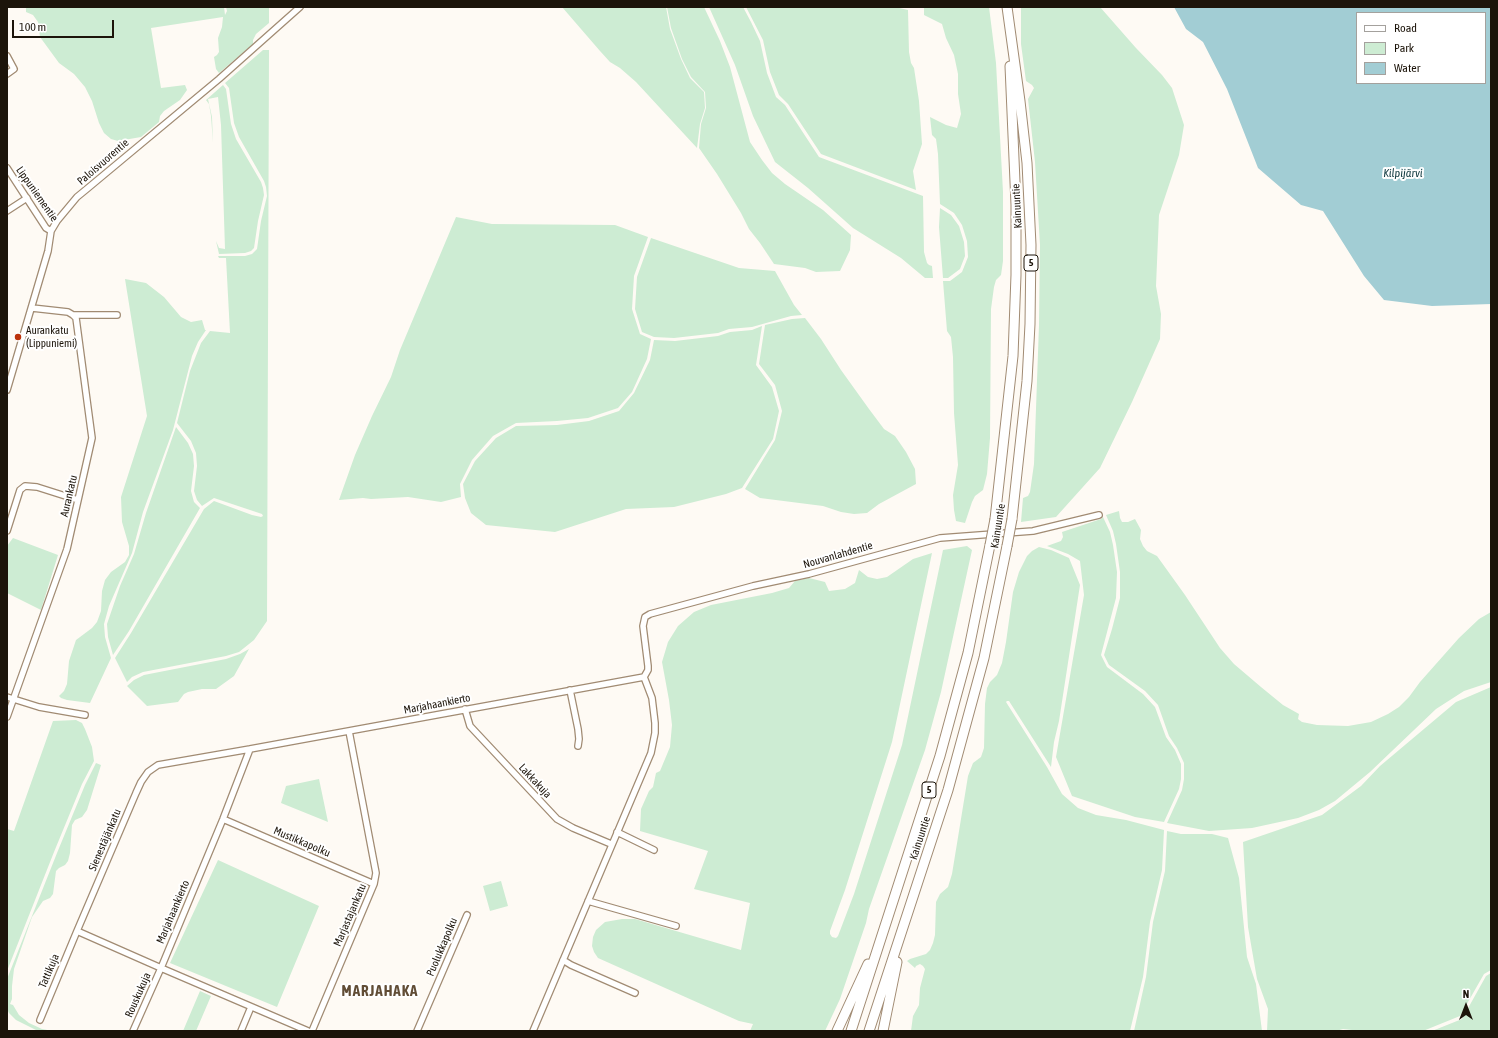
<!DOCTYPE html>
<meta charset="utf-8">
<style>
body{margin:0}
#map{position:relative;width:1498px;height:1038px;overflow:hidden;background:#fefaf4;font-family:"Asap Condensed",sans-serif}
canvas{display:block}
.frame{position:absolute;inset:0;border:8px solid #1c140a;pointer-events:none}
.legend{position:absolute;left:1356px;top:12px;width:130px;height:72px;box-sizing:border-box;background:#fff;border:1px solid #a4a19d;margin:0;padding:5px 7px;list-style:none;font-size:12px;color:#1c140a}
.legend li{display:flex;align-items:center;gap:8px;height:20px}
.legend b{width:20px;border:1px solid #a4a19d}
.north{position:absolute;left:1446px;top:986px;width:40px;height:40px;-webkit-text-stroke:3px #fff;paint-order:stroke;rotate:0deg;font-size:11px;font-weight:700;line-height:16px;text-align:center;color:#1c140a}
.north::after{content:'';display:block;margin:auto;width:14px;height:18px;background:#1c140a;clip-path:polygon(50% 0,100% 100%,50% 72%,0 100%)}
.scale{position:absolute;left:12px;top:20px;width:102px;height:18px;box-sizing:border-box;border:2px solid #1c140a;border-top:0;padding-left:5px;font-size:12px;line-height:14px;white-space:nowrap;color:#1c140a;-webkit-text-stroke:3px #fff;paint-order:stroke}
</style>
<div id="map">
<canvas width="1498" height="1038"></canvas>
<div class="frame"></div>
<ul class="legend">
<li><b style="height:5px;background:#fff"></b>Road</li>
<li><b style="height:11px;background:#cdecd3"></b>Park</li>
<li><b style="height:11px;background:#a2cdd4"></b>Water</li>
</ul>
<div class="north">N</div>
<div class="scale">100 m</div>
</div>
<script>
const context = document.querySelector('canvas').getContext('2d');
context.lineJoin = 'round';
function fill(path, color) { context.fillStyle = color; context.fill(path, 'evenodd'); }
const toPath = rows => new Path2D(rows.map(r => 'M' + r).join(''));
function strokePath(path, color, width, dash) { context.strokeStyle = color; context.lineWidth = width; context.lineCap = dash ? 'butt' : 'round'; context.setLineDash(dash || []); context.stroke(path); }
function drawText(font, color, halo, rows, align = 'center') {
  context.font = font + ' "Asap Condensed",sans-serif'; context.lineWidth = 4; context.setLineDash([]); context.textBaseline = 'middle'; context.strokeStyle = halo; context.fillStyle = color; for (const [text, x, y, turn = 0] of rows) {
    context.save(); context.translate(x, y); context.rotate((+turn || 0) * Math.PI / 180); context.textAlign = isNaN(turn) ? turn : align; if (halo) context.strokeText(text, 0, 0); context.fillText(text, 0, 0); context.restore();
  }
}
fill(toPath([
 [28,7,224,7,225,15,227,11,226,7,269,7,269,23,256,34,253,40,253,44,219,73,216,69,214,57,217,55,219,52,218,38,222,27,223,17,151,28,161,88,185,85,187,90,180,100,164,111,160,116,159,122,141,137,118,141,111,139,104,133,99,123,92,101,85,87,74,74,59,63,40,37,38,22,33,15,26,12,26,8],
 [562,7,666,7,670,29,681,59,690,78,704,92,705,108,700,124,697,148,636,82,620,68,610,62,600,51],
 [667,7,704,7,720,41,730,67,750,142,762,160,772,173,785,184,823,210,851,235,850,250,840,271,816,272,805,268,774,264,760,243,749,229,741,213,717,174,699,148,701,124,706,108,705,92,691,77,682,59,671,28],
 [709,7,743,7,751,22,760,41,767,73,776,97,785,105,819,157,923,196,924,252,927,263,929,265,932,266,933,278,925,278,901,258,853,228,808,188,775,162,753,116,735,65],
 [746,7,895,7,908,10,909,52,911,63,914,68,919,101,922,144,913,171,916,190,821,154,788,104,779,95,770,72,763,40],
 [924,7,989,7,996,63,1003,192,1003,261,1001,275,996,280,994,287,991,309,990,438,987,474,983,490,975,496,972,502,965,523,956,521,954,510,953,495,958,465,954,413,953,357,951,337,947,331,943,281,950,281,962,272,968,257,967,241,962,225,954,213,940,204,938,154,936,139,932,135,930,117,946,125,957,128,961,114,958,94,958,74,954,55,946,38,942,24,924,15],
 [1021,7,1100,7,1136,48,1162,75,1172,88,1184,125,1179,155,1159,215,1156,286,1161,314,1160,339,1132,402,1100,468,1056,517,1021,522,1023,498,1028,496,1030,492,1034,464,1039,325,1040,245,1035,162,1028,99,1034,88,1032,85,1026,81,1021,44],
 [263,50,269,50,267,621,254,640,239,652,226,656,143,672,132,677,127,682,115,658,131,633,204,509,214,501,252,515,261,517,263,516,262,514,214,498,202,506,197,500,194,491,197,466,196,453,191,441,177,423,190,371,201,343,210,331,230,333,226,258,219,258,218,256,245,256,252,254,257,249,261,221,267,196,266,187,264,181,239,137,234,123,229,88,225,83],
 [223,85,226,89,231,124,236,139,261,182,263,188,264,195,258,221,254,248,251,251,245,253,219,254,216,241,219,248,225,249,221,125,218,97,208,99,212,117,213,143,211,116,209,104,206,100],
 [940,208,951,215,959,226,964,242,965,256,960,269,948,278,943,278,939,227],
 [456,217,492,224,615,225,648,237,634,276,632,309,640,334,651,339,647,359,632,392,618,408,588,418,557,421,516,423,493,436,472,460,460,484,461,497,441,502,408,497,371,499,363,498,339,500,355,455,372,416,391,377,400,350],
 [651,238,739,268,775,271,794,305,802,315,791,316,752,327,729,329,718,333,674,338,654,337,642,332,635,309,637,277],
 [125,279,146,283,164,297,181,317,191,322,202,320,205,330,206,330,198,342,192,356,173,430,143,512,132,553,109,606,104,624,105,637,111,658,90,703,67,700,61,698,59,696,64,691,67,684,69,661,76,640,92,628,97,622,101,611,102,591,105,580,111,572,125,562,129,555,129,546,122,522,121,497,147,416],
 [805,318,821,339,841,370,869,409,884,429,895,436,906,452,915,469,916,484,879,504,867,513,854,514,841,512,823,506,760,498,745,489,775,440,782,411,775,385,759,364,765,325,792,319],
 [762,326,756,365,772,387,779,411,773,439,742,488,726,494,674,507,626,509,555,532,486,525,471,513,465,498,463,484,475,461,496,438,516,426,557,425,589,421,619,411,634,393,650,360,654,340,675,341,718,336,730,332,752,330],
 [176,427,188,443,193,454,194,466,191,491,194,502,200,508,129,631,113,655,108,637,107,624,120,586,134,554,146,513],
 [1119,511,1120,518,1122,522,1128,522,1135,519,1141,530,1140,539,1143,546,1147,551,1157,556,1185,595,1220,648,1234,664,1261,687,1283,705,1299,714,1298,719,1302,722,1317,725,1348,726,1371,722,1388,714,1399,707,1409,697,1420,682,1459,638,1479,619,1491,612,1491,682,1464,691,1436,709,1370,772,1335,801,1319,810,1298,818,1252,828,1209,831,1167,823,1182,790,1184,779,1184,763,1177,748,1169,736,1158,705,1145,691,1109,665,1104,655,1112,629,1120,598,1120,572,1116,544,1113,531,1106,515],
 [1103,517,1110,532,1113,545,1117,572,1116,598,1101,655,1107,667,1143,694,1155,707,1166,737,1175,750,1181,764,1181,779,1179,789,1164,822,1135,817,1072,796,1056,757,1084,595,1080,561,1068,554,1047,546,1061,541,1063,537,1062,532,1101,519],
 [13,538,58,555,41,610,7,593,7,546],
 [967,546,972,550,941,692,925,750,869,909,866,923,840,999,825,1031,750,1031,753,1024,739,1021,598,958,594,952,592,946,593,937,596,930,605,922,622,919,635,919,741,950,750,903,694,889,708,851,640,831,641,809,649,791,653,787,656,773,660,771,670,747,672,725,669,700,662,662,668,642,678,626,694,612,711,605,772,593,789,588,795,581,809,578,825,582,829,591,845,589,855,583,859,570,868,577,877,579,887,577,913,559,932,553,892,742,845,890,830,931,830,934,832,937,836,938,838,936,854,894,902,745,943,550],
 [1039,547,1051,550,1069,558,1080,585,1059,721,1054,742,1051,767,1009,701,1007,701,1006,702,1047,767,1062,794,1078,808,1096,815,1126,820,1164,830,1162,870,1150,922,1143,977,1130,1031,911,1031,913,1016,919,1005,920,988,925,969,923,966,920,964,916,966,915,968,907,961,910,959,926,954,930,950,933,943,935,935,936,902,940,894,948,887,952,874,968,776,973,763,981,757,984,748,985,704,987,688,990,682,997,675,1002,663,1006,642,1013,592,1019,572,1027,556,1032,551],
 [249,649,234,676,216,689,202,689,188,692,184,694,178,702,147,706,127,686,134,680,144,675,226,659,240,654],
 [1491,687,1491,970,1484,974,1460,1016,1423,1031,1361,1031,1343,1029,1336,1031,1267,1031,1268,1009,1257,979,1248,927,1243,842,1322,815,1361,786,1380,766,1456,702],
 [76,720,82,723,85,729,92,747,94,761,82,784,54,852,7,971,7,829,14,831,53,721],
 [96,763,101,765,87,810,82,817,75,820,72,825,70,853,68,861,65,865,59,868,56,871,53,894,50,898,43,901,32,917,14,969,12,986,12,999,10,1004,13,1005,19,1015,29,1023,42,1029,53,1031,38,1031,16,1020,9,1013,7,1009,7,979,57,853,85,785],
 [319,779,328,822,281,803,286,786],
 [1167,831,1181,834,1212,834,1228,838,1239,878,1247,957,1256,984,1262,1031,1134,1031,1146,977,1153,922,1165,871],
 [218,860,319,906,277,1007,170,963],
 [501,881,508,906,490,911,483,886],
 [1491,973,1491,1031,1432,1031,1462,1019,1486,976],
 [200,991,211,996,196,1031,183,1031]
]), '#cdecd3');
fill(toPath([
 [1174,7,1491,7,1491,304,1432,306,1384,300,1364,276,1323,211,1301,205,1258,168,1227,89,1203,42,1186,29],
 [1357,13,1485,13,1485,83,1357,83]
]), '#a2cdd4');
const minor = toPath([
 [7,56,14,69,7,74],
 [7,168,46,228,51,231],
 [7,211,27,198],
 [73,315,117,315],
 [7,390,48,251,51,231,57,221,77,197,88,188,219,79,300,7],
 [7,531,20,490,25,486,37,487,78,500],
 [644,677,648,670,648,666,643,626,645,617,650,614,753,586,809,574,940,538,1033,531,1099,515],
 [570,690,578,729,579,739,578,746],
 [7,697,39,707,85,715],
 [465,709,470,726,557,819,573,828,611,844],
 [7,717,67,549,92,438,76,318,73,315,68,312,32,308],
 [223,819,374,884],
 [617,832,654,850],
 [588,901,676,926],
 [563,960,571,965,635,993],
 [40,1020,77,931],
 [133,1031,161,968,77,931,136,793,141,782,148,772,158,765,250,749],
 [241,1031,251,1007],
 [308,1031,161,968,223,819,250,749,644,677,652,698,655,723,655,733,651,753,533,1031],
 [312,1031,374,884,376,873,349,731],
 [417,1031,467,915]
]);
const trunk = toPath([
 [1007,7,1020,101,1027,163,1031,245,1030,324,1027,381,1012,519],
 [995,519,1013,356,1016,275,1016,205,1010,66],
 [837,1031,868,964],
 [851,1031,940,756,968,653,990,545],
 [869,1031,948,790,984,658,1007,546],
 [883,1031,897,962]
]);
strokePath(minor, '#a18b73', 8);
strokePath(trunk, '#a18b73', 11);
strokePath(minor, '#fff', 5.5);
strokePath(trunk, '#fff', 9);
const trunkBridge = toPath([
 [990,545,995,519],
 [1007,546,1012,519]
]);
strokePath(trunkBridge, '#a18b73', 11, []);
strokePath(trunkBridge, '#fff', 9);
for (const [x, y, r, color] of [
 [18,337,4,"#bc320b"]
]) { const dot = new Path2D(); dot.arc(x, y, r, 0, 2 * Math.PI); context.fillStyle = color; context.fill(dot); strokePath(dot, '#fff', 1.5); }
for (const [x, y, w] of [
 [1031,263,14],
 [929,790,14]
]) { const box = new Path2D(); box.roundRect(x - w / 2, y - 8, w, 16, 3); context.fillStyle = '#fff'; context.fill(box); strokePath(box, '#1c140a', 1); }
drawText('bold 10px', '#1c140a', null, [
 ["5",1031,263],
 ["5",929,790]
]);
drawText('11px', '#1c140a', '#fff', [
 ["Paloisvuorentie",103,162,-41],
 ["Lippuniementie",37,194,55],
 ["Kainuuntie",1017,206,-93],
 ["Aurankatu",69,496,-77],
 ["Kainuuntie",998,526,-81],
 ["Nouvanlahdentie",838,555,-16],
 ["Marjahaankierto",437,704,-11],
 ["Lakkakuja",535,781,47],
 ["Kainuuntie",920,838,-72],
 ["Sienestäjänkatu",105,840,-67],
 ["Mustikkapolku",302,842,23],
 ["Marjahaankierto",173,912,-67],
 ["Marjastajankatu",350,915,-67],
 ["Puolukkapolku",442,947,-67],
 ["Tattikuja",49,971,-67],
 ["Rouskukuja",138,995,-66]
]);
drawText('11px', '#1c140a', '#fff', [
 ["Aurankatu",26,331],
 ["(Lippuniemi)",26,344]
], 'left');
drawText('italic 12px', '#10393f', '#fff', [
 ["Kilpijärvi",1403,173]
]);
context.letterSpacing = '1px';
drawText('bold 15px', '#614d36', '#fff', [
 ["MARJAHAKA",380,991]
]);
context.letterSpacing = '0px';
</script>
